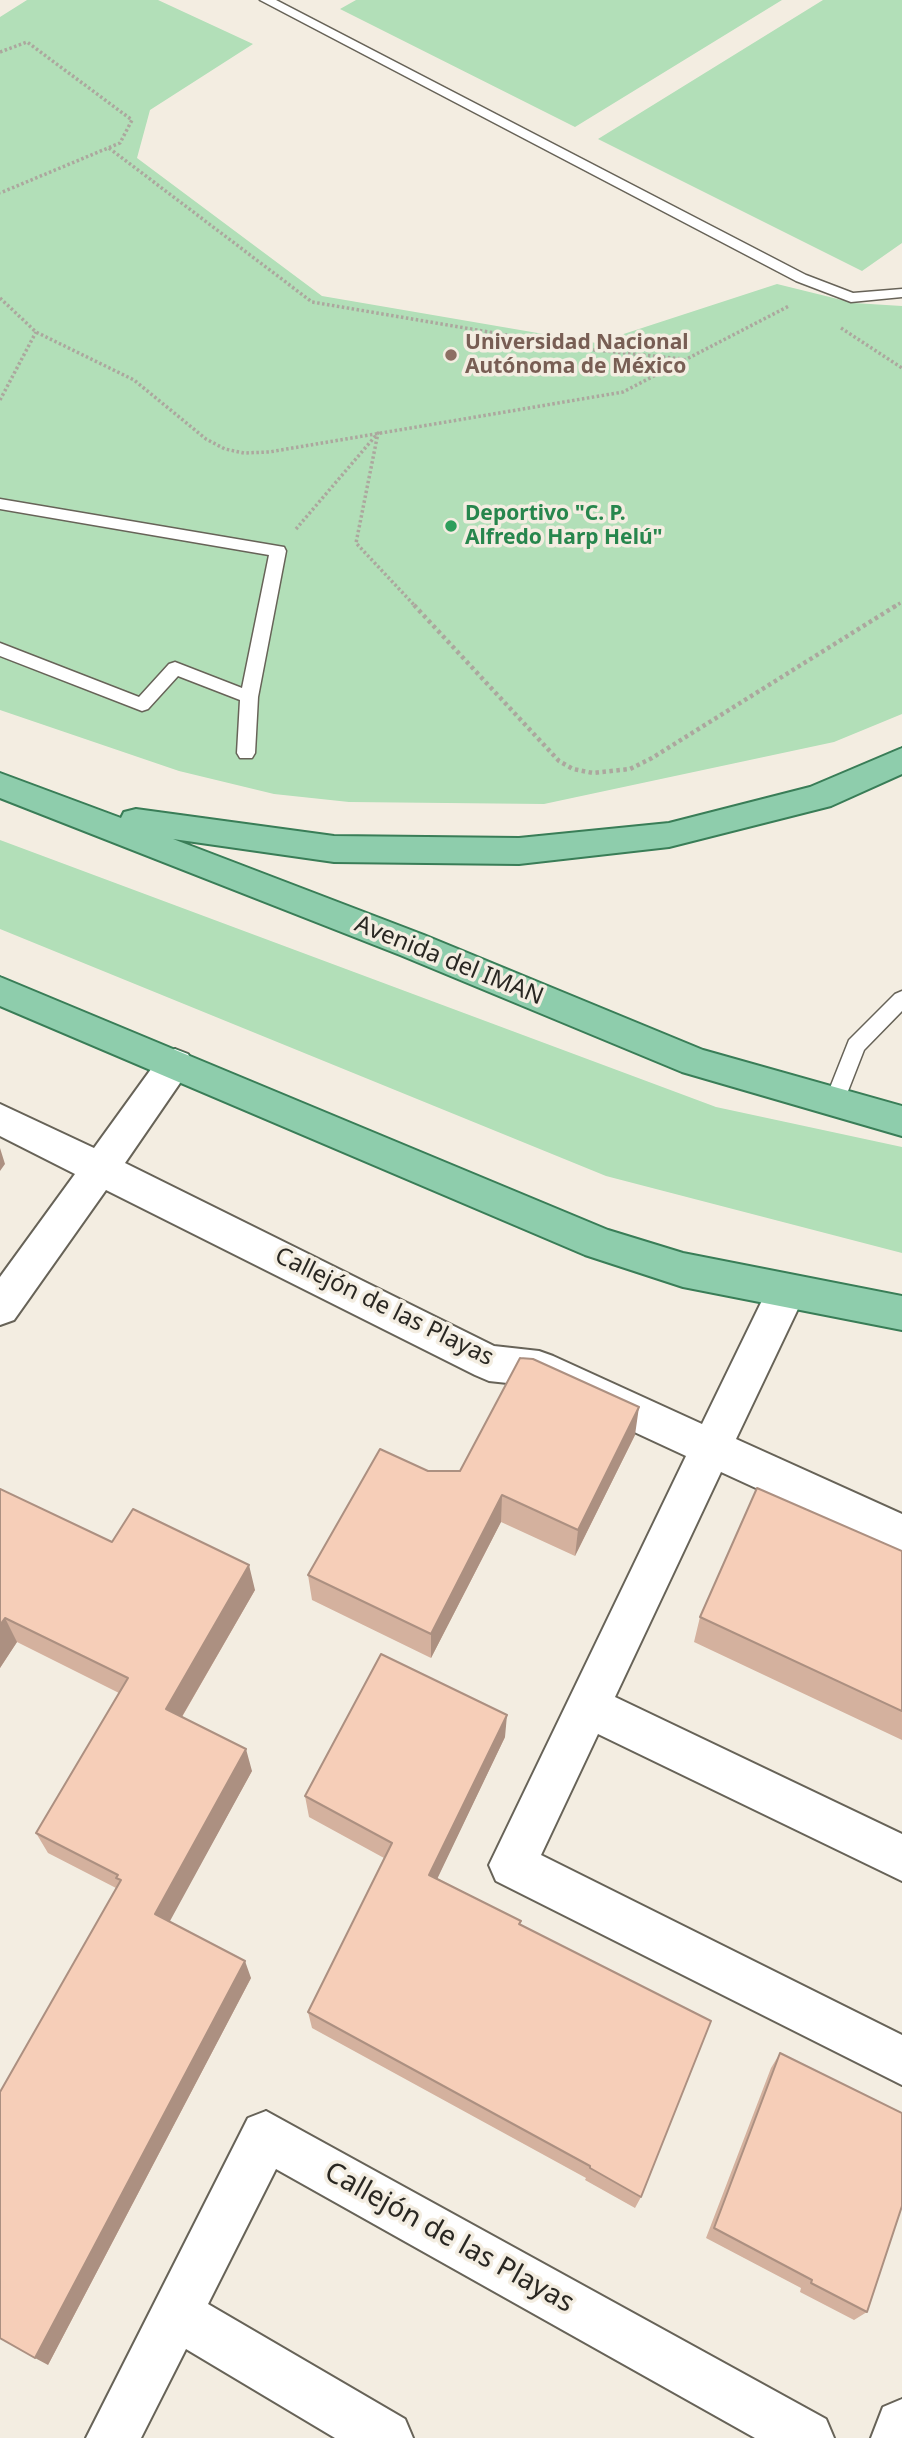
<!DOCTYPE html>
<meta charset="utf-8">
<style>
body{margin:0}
canvas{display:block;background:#f3ede1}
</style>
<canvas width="902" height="2438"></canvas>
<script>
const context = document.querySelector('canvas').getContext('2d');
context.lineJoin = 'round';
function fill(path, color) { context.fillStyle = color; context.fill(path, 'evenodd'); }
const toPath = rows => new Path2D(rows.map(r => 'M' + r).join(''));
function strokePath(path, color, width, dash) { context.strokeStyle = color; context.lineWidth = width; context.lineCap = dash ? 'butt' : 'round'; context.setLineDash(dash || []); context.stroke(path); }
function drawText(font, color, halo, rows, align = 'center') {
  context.font = font + ' "Noto Sans",sans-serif'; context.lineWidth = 7; context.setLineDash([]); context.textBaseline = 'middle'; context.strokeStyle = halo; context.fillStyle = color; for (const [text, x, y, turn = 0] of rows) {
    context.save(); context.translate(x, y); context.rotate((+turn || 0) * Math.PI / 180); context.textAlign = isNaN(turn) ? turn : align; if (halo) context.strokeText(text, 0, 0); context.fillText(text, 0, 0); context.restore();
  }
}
fill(toPath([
 [27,0,158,0,253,44,150,110,137,158,322,296,596,343,777,284,854,303,902,306,902,714,834,742,544,804,349,802,274,794,179,771,0,710,0,17],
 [356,0,782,0,575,127,340,9],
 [823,0,902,0,902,243,862,271,598,139],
 [0,840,716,1107,902,1147,902,1253,606,1176,0,929]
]), '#b2dfb8');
const service = toPath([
 [260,0,276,0,806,275,853,293,902,289,902,297,851,302,796,281,260,0],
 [0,499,284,547,286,551,258,697,255,753,252,758,240,758,237,753,240,700,178,676,148,709,142,711,0,656,0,643,139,697,169,664,175,662,242,688,269,555,0,509,0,499],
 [902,991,902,1011,864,1050,841,1109,834,1111,827,1109,824,1103,849,1040,895,994,902,991]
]);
const minor = toPath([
 [175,1049,188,1054,193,1064,125,1163,494,1346,539,1351,553,1356,702,1424,772,1280,786,1275,800,1280,806,1292,736,1439,902,1514,902,1555,721,1472,615,1697,902,1834,902,1881,598,1734,541,1855,902,2035,902,2085,496,1881,489,1865,686,1456,535,1386,489,1381,475,1375,106,1190,14,1320,0,1325,0,1277,75,1174,0,1136,0,1104,94,1148,162,1054,175,1049],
 [266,2111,826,2419,834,2438,755,2438,276,2169,208,2304,405,2419,413,2438,335,2438,186,2349,141,2438,86,2438,248,2118,266,2111],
 [902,2399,902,2438,871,2438,883,2407,902,2399]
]);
const primary = toPath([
 [902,748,902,774,831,806,669,847,519,864,334,862,173,839,424,935,703,1050,902,1106,902,1136,682,1072,400,955,0,798,0,773,121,818,124,812,136,809,334,836,519,838,669,823,810,787,902,748],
 [0,977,608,1230,683,1253,902,1296,902,1330,683,1287,585,1255,0,1006,0,977]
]);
strokePath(service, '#676358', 3);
strokePath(minor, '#676358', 4);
strokePath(primary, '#397d57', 4);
strokePath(toPath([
 [0,52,27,42,132,120,120,143,0,193],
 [109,148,312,302,595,350,683,359],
 [0,298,36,332,134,380,206,439,225,449,244,453,269,452,623,392,789,306],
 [841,328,902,368],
 [0,400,36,332],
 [296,529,378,433,356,543,416,607],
 [894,607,902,602]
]), '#aca79e', 3.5, [2.5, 2.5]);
strokePath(toPath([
 [414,605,559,761,573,769,593,773,630,769,652,758,897,605]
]), '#aca79e', 4.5, [3.5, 3.5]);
fill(service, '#fff');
fill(minor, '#fff');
fill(primary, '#8ecdac');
fill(toPath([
 [635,1435,575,1556,501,1522,431,1658,312,1600,308,1575,428,1471,460,1471],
 [0,1489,112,1542,255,1590,182,1717,252,1771,169,1921,251,1978,48,2365,116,1888,48,1853,36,1833,119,1693,17,1642,0,1668],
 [902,1551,902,1740,694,1642,700,1617],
 [505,1737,437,1878,521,1921,520,1925,641,2197,635,2208,585,2180,586,2178,312,2028,308,2012,384,1858,309,1817,305,1796],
 [780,2053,867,2312,854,2320,800,2292,801,2288,706,2238,771,2068]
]), '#d4b19e');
fill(toPath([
 [0,1148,5,1164,0,1171],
 [639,1407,635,1435,575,1556,578,1530],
 [502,1495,501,1522,431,1658,431,1634],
 [249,1565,255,1590,173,1732,166,1709],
 [5,1618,17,1642,0,1668,0,1625],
 [507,1715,505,1737,430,1894,429,1875],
 [246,1749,252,1771,164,1932,155,1914],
 [245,1961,251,1978,48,2365,35,2358]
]), '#ac9081');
const building = toPath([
 [520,1358,533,1359,639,1407,578,1530,502,1495,431,1634,308,1575,380,1449,428,1471,460,1471,520,1358],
 [757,1488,902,1551,902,1711,700,1617,757,1488],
 [0,1489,112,1542,133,1509,249,1565,166,1709,246,1749,155,1914,245,1961,35,2358,0,2338,0,2092,121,1880,116,1878,118,1875,36,1833,128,1678,5,1618,0,1625,0,1489],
 [381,1654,507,1715,429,1875,521,1921,519,1924,711,2021,641,2197,590,2168,590,2166,308,2012,392,1843,305,1796,381,1654],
 [780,2053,902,2113,902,2206,867,2312,811,2283,812,2280,714,2228,780,2053]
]);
fill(building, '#f6ceb8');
strokePath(building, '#ac9081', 2);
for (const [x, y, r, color] of [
 [451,355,7,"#8d6e63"],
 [451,526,7,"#2e9e5b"]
]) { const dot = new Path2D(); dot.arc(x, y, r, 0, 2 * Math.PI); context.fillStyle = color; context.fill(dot); strokePath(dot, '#f3ede1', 2.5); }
drawText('bold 21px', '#785e54', '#f3ede1', [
 ["Universidad Nacional",465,343],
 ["Autónoma de México",465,367]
], 'left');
drawText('bold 21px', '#27864d', '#f3ede1', [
 ["Deportivo \"C. P.",465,514],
 ["Alfredo Harp Helú\"",465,538]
], 'left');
drawText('24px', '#292722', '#f3ede1', [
 ["Avenida del IMAN",449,961,22],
 ["Callejón de las Playas",384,1307,26]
]);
drawText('28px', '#292722', '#f3ede1', [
 ["Callejón de las Playas",449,2238,29]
]);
</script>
